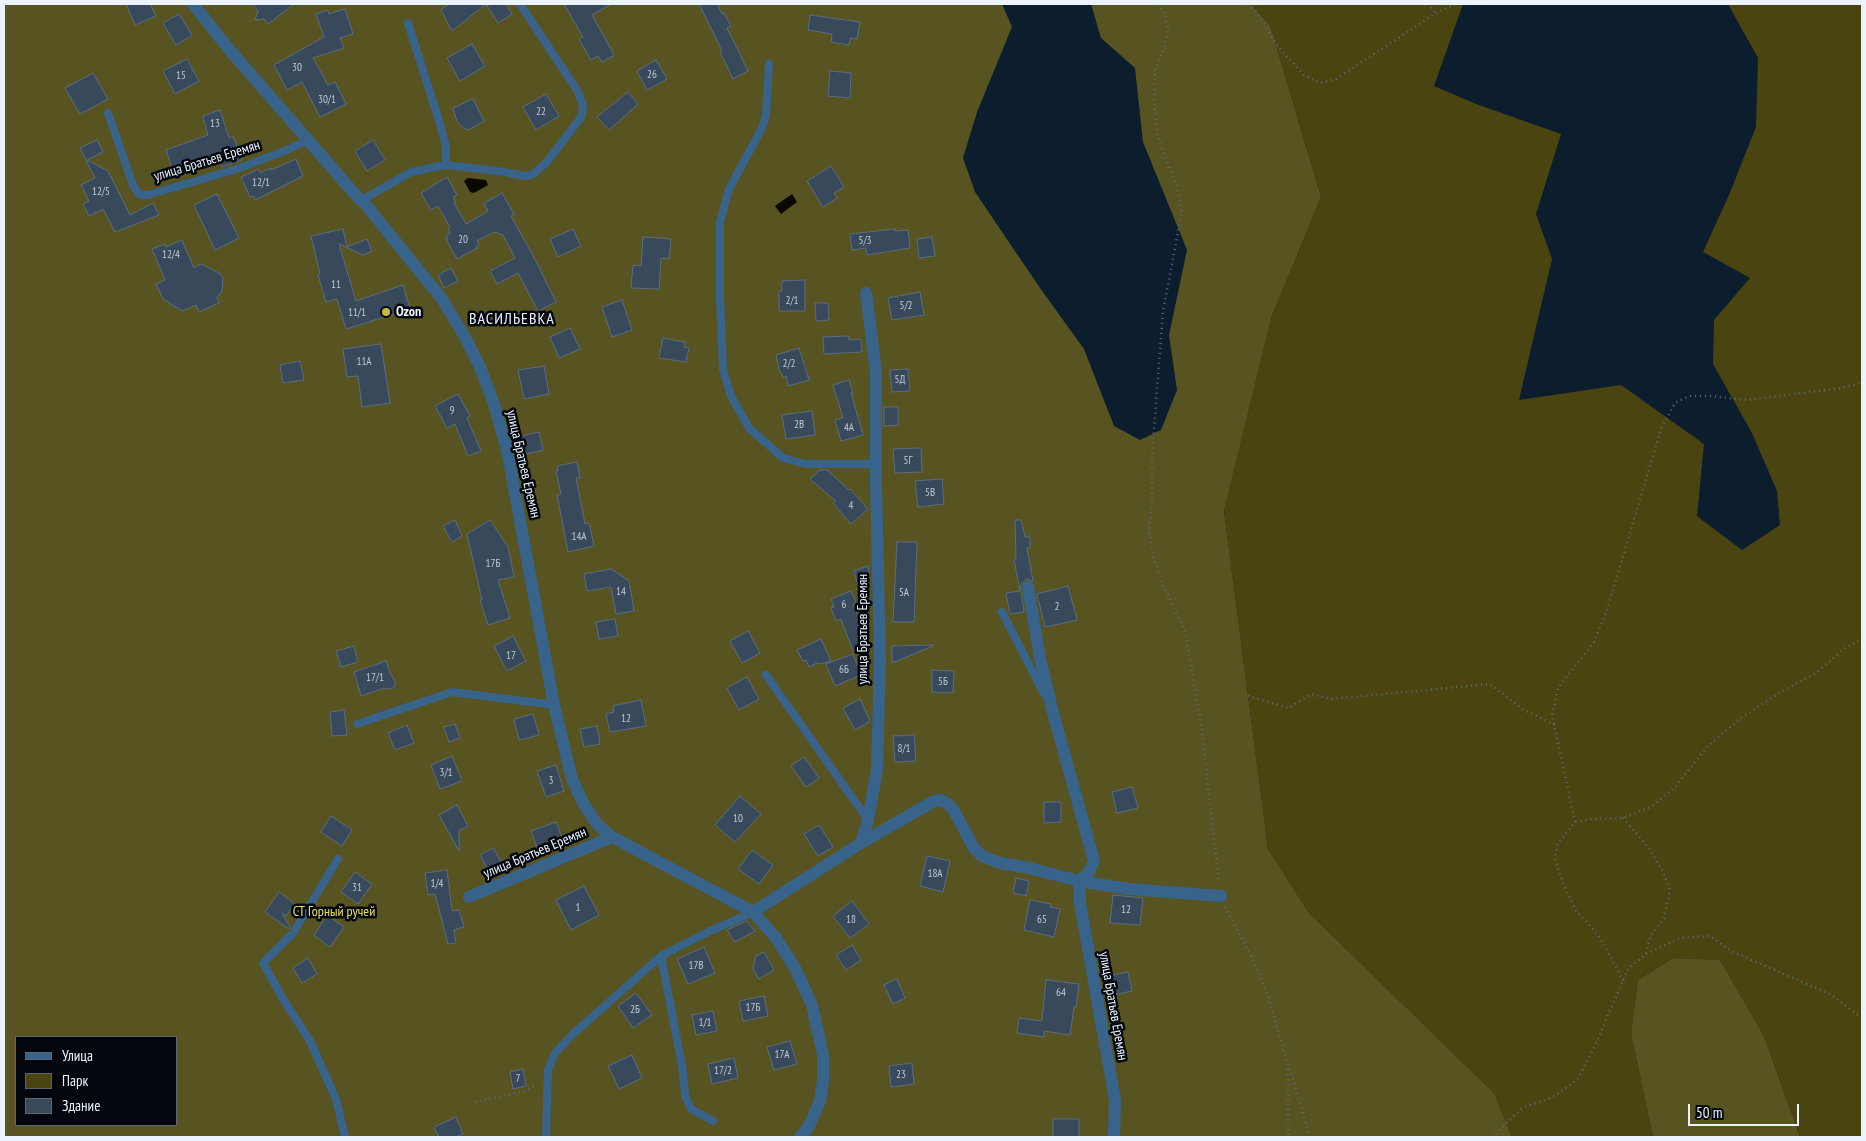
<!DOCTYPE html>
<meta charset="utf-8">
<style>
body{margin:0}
#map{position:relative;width:1866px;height:1141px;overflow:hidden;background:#0c1d2d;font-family:"PT Sans Narrow",sans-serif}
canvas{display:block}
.frame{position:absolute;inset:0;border:5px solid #ebf4fd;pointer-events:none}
.legend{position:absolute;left:15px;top:1036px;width:162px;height:90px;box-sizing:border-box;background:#03070d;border:1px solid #60666d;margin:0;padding:6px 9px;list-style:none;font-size:15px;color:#ebf4fd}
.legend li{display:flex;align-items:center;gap:10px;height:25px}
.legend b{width:25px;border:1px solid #60666d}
.scale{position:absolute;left:1688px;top:1104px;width:111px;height:22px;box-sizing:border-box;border:2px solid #ebf4fd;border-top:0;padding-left:6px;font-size:15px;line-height:18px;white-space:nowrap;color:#ebf4fd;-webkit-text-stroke:4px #03070d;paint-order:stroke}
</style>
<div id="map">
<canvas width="1866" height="1141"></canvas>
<div class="frame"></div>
<ul class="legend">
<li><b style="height:6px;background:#38638b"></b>Улица</li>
<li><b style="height:14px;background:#4a4510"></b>Парк</li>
<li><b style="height:14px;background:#37495b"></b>Здание</li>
</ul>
<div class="scale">50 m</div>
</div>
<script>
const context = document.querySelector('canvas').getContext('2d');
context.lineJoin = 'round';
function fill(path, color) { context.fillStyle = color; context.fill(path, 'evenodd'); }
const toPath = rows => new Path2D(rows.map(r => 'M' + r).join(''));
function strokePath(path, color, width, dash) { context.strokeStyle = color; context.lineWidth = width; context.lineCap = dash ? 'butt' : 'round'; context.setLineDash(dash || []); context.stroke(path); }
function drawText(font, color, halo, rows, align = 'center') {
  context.font = font + ' "PT Sans Narrow",sans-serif'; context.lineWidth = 5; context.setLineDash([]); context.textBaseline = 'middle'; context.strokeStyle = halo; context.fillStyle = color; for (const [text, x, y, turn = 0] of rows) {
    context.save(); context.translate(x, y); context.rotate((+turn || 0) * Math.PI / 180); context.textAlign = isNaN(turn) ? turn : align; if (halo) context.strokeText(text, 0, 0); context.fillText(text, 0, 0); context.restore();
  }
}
fill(toPath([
 [1251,4,1463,4,1434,86,1476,104,1561,134,1536,214,1552,259,1519,400,1621,385,1704,444,1697,516,1742,550,1780,525,1777,491,1752,433,1713,364,1714,320,1750,278,1703,252,1729,195,1756,127,1758,58,1728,4,1862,4,1862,1137,1800,1137,1764,1036,1720,960,1673,958,1638,980,1631,1034,1653,1137,1512,1137,1494,1093,1309,913,1268,849,1224,511,1272,316,1321,197,1270,25]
]), '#4a4510');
fill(toPath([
 [4,4,1002,4,1012,27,977,112,963,158,975,192,1040,288,1084,349,1114,426,1140,440,1161,430,1177,390,1169,335,1187,250,1143,142,1135,68,1101,38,1091,4,1251,4,1270,25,1321,197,1272,316,1224,511,1268,849,1309,913,1494,1093,1512,1137,4,1137],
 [16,1037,176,1037,176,1125,16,1125],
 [1673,958,1720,960,1764,1036,1800,1137,1653,1137,1631,1034,1638,980]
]), '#585421');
fill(toPath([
 [468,178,486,180,488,185,474,193,470,192,464,181],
 [792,194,797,202,781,214,775,206]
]), '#0b0800');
const building = toPath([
 [126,4,150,4,156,16,135,25,126,4],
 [252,4,294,4,268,24,264,19,255,20,258,11,252,4],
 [449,4,506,4,512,14,498,23,486,4,452,31,441,10,449,4],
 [564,4,611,4,592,15,614,55,602,62,598,56,591,60,579,39,583,37,564,4],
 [699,4,717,4,722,14,724,13,731,26,727,28,748,71,733,79,720,52,722,51,699,4],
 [345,9,353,34,340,38,344,48,313,58,328,85,335,82,346,104,320,117,302,82,287,90,274,65,324,37,316,14,328,10,329,14,345,9],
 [179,14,192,35,176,45,163,23,179,14],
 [810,15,860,22,857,39,850,38,849,45,831,42,832,34,808,30,810,15],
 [472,44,485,66,460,81,447,58,472,44],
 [187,59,199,81,175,94,163,71,187,59],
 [656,60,667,79,647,90,637,71,656,60],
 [830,71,851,73,850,98,828,96,830,71],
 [93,73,108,99,80,114,65,88,93,73],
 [628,92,638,104,609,130,597,117,628,92],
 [546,94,559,116,536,130,523,107,546,94],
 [473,99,484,121,468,130,463,128,457,121,453,108,473,99],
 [220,110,229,138,233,136,242,160,222,167,220,161,175,177,166,150,208,135,203,116,220,110],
 [97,140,103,152,87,160,108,171,130,215,153,203,159,215,115,232,103,209,89,216,83,204,89,201,81,185,95,178,80,148,97,140],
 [373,140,385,160,367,171,355,151,373,140],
 [296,159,303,176,255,200,254,196,250,197,241,177,259,169,260,173,271,168,271,170,296,159],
 [831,166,844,187,834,193,837,198,823,207,807,181,831,166],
 [447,177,457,195,453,197,456,202,454,203,466,224,488,211,484,203,502,193,514,214,511,216,537,263,556,302,538,311,518,273,497,284,490,271,515,258,503,235,494,232,477,241,479,245,476,247,477,248,457,259,446,239,448,238,446,235,450,233,448,229,450,227,438,206,431,210,421,193,447,177],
 [217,194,239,238,215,250,194,205,217,194],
 [343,229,347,247,367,239,372,251,363,255,339,244,356,301,403,285,410,309,346,329,337,299,326,302,318,275,320,274,311,236,343,229],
 [573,229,581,246,558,257,550,239,573,229],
 [895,229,895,231,908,230,910,248,867,255,866,248,852,250,850,234,895,229],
 [643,237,671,239,669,259,661,258,659,289,631,288,633,265,641,266,643,237],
 [932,237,935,256,919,258,917,239,932,237],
 [182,240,194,268,201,264,219,273,223,278,222,292,217,297,219,303,199,312,196,305,182,311,163,299,156,284,165,280,152,249,165,244,166,247,182,240],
 [451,268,458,281,444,288,438,275,451,268],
 [805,280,805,311,779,311,779,291,782,291,782,281,805,280],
 [920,292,924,315,892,320,888,298,920,292],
 [622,300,632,330,612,337,602,307,622,300],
 [815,303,828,303,829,320,816,321,815,303],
 [570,328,580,349,559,358,550,337,570,328],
 [849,336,849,340,861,339,862,352,824,354,823,337,849,336],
 [663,338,685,342,684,347,689,348,686,362,659,358,663,338],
 [381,344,390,403,362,407,358,376,347,377,343,349,381,344],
 [799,348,809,380,788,386,786,376,783,377,779,369,776,355,799,348],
 [300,361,304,380,283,383,280,365,300,361],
 [544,366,549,394,524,399,518,370,544,366],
 [908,369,910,391,892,392,890,370,908,369],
 [849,380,853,393,851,393,863,435,841,441,835,420,843,418,833,385,849,380],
 [458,394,470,416,467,418,481,451,468,456,455,424,447,428,435,406,458,394],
 [884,407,898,407,898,425,884,426,884,407],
 [812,411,815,435,786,439,782,415,812,411],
 [539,432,543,450,522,455,517,437,539,432],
 [921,448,922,472,895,473,893,449,921,448],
 [577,462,580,478,576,478,585,524,589,523,594,546,568,552,557,495,561,494,556,471,558,471,557,466,577,462],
 [820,470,827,470,849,490,850,489,868,509,851,524,833,503,836,501,810,479,820,470],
 [942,479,944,504,918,507,915,481,942,479],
 [455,520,462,536,452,542,443,526,455,520],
 [490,520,508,547,514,577,498,580,510,618,488,625,480,600,482,600,467,534,490,520],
 [1015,520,1021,520,1025,537,1030,537,1030,548,1027,548,1033,581,1026,579,1020,585,1024,612,1010,614,1006,593,1020,591,1014,559,1016,559,1015,520],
 [897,542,917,542,914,622,893,622,897,542],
 [868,566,870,579,857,582,854,571,868,566],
 [611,569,629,581,634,611,616,614,611,587,587,591,584,574,611,569],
 [1068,586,1077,620,1045,627,1037,594,1068,586],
 [851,591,856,602,853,604,870,645,853,651,841,619,836,621,831,608,834,607,831,599,851,591],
 [615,619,618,636,599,639,596,622,615,619],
 [748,631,760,653,742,663,730,641,748,631],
 [513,636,526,661,507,671,494,646,513,636],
 [821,639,831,661,820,664,817,663,809,667,806,660,803,661,797,650,821,639],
 [933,645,933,646,892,663,892,646,933,645],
 [354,646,358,662,341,667,336,651,354,646],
 [853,654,861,675,835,686,826,664,853,654],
 [386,661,390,673,395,681,395,686,391,689,384,688,361,696,354,672,386,661],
 [932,670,954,671,953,693,932,692,932,670],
 [747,677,759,699,739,710,727,688,747,677],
 [860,699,870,721,855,730,843,708,860,699],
 [641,700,646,726,610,732,606,714,614,712,613,706,641,700],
 [344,710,347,735,332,736,330,712,344,710],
 [533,714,539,735,519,740,514,719,533,714],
 [455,724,460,738,449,742,444,727,455,724],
 [407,725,414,743,395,750,388,733,407,725],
 [597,726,600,744,584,747,580,729,597,726],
 [914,735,916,761,895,762,893,736,914,735],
 [452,756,462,781,440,789,431,765,452,756],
 [804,757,819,778,806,787,791,766,804,757],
 [556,765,564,791,546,797,537,771,556,765],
 [1132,787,1138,808,1117,813,1112,792,1132,787],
 [740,796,761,814,735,842,715,825,740,796],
 [1044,802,1061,802,1061,822,1044,823,1044,802],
 [457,805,468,826,459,831,459,851,439,815,457,805],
 [331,816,352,830,342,846,321,832,331,816],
 [556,822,564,843,539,852,531,831,556,822],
 [819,825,833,847,818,856,804,834,819,825],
 [493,848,502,863,488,870,480,855,493,848],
 [752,850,773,865,759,884,738,869,752,850],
 [927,856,950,861,943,892,920,886,927,856],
 [447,870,452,911,459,910,464,927,454,930,456,943,448,944,435,894,428,895,425,873,447,870],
 [355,872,372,884,358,904,341,892,355,872],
 [1016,878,1029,881,1026,896,1013,893,1016,878],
 [584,886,599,915,571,930,556,900,584,886],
 [279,892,295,904,286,916,282,913,290,927,289,929,265,912,279,892],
 [1113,895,1143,898,1140,925,1110,923,1113,895],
 [1030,900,1051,904,1050,907,1060,909,1054,937,1024,930,1030,900],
 [852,901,869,924,850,938,833,916,852,901],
 [327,915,344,927,330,947,314,935,327,915],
 [746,921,755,931,735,942,727,930,746,921],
 [852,945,861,960,846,970,836,955,852,945],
 [704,947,715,973,688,984,677,959,704,947],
 [764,952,774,970,759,979,753,969,756,956,764,952],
 [308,958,317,974,302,983,293,968,308,958],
 [1128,972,1132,991,1108,996,1104,977,1128,972],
 [897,979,905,998,893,1004,884,985,897,979],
 [1046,980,1079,984,1076,1007,1074,1007,1070,1035,1044,1031,1044,1037,1017,1033,1019,1018,1042,1021,1046,980],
 [636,993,652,1015,633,1028,618,1006,636,993],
 [764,996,768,1016,743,1021,739,1001,764,996],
 [713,1011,717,1031,696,1035,692,1015,713,1011],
 [790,1041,797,1064,774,1070,767,1047,790,1041],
 [632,1055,642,1078,619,1089,608,1066,632,1055],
 [734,1058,738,1078,712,1084,708,1064,734,1058],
 [912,1063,914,1084,891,1087,889,1066,912,1063],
 [523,1069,526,1086,513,1089,510,1072,523,1069],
 [456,1117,463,1134,455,1137,439,1137,434,1127,456,1117],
 [1053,1119,1079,1119,1079,1137,1053,1137,1053,1119]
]);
fill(building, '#37495b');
strokePath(building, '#5a6d80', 1);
strokePath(toPath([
 [1158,4,1165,13,1168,32,1163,51,1155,69,1154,103,1158,138,1177,187,1182,211,1163,311,1152,456,1152,501,1149,528,1153,556,1164,587,1185,631,1201,724,1219,882],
 [1248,4,1258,15,1279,48,1304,75,1320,83,1336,79,1436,13,1456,4],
 [1427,4,1436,13],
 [1248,696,1289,708,1311,694,1331,699,1490,684,1524,710,1555,725],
 [1623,818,1649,848,1662,870,1670,890,1664,918,1650,937,1646,954],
 [1575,822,1552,715,1558,688,1594,642,1607,610,1661,429,1675,403,1689,396,1711,396,1746,400,1841,388,1862,383],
 [1225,907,1255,963,1269,999,1288,1065,1288,1126,1289,1137],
 [1623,981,1604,944,1593,929,1576,911,1563,883,1555,859,1558,843,1575,822,1590,819,1623,818,1651,807,1675,787,1708,746,1741,718,1779,693,1816,673,1844,649,1862,638],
 [1290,1069,1310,1137],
 [475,1102,525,1091,536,1085],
 [1492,1137,1522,1108,1553,1097,1577,1080,1595,1046,1628,969,1646,954,1680,938,1710,936,1731,951,1830,994,1862,1018]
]), '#5c6a78', 2.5, [1, 4]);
strokePath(toPath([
 [408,23,440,124,446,147,446,165],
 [769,64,766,115,762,128,729,189,720,222,720,297,723,370,731,396,749,428,783,458,806,464,876,464],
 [108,113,133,185,137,192,141,195,148,195,237,169,287,150,308,140],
 [362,200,411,172,446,165,505,172,524,176,532,175,546,163,582,116,583,105,577,90,520,4],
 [1002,612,1044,694],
 [766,675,868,820],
 [357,724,452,692,554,705],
 [338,859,293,933,263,963,283,999,310,1041,336,1099,345,1137],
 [713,1121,691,1109,685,1095,683,1071,661,956,706,933,753,912],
 [546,1137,548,1070,555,1053,573,1034,661,956]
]), '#38638b', 8);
strokePath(toPath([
 [1028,587,1040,658,1052,709,1094,861,1089,872,1079,881,1080,903,1115,1100,1114,1137],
 [861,843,868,820,877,770,880,659,876,484,876,372,866,293],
 [469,897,612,837],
 [753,912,861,843,934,801,941,800,948,804,953,809,974,848,982,856,1000,863,1029,868,1079,881,1128,889,1221,896]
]), '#38638b', 12);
strokePath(toPath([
 [193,4,228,48,360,200,362,200,442,299,465,337,480,367,494,404,507,450,554,705,572,779,582,801,597,824,612,837,753,912,776,938,795,968,812,1005,823,1055,823,1081,820,1101,808,1128,800,1137]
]), '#38638b', 12);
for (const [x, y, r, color] of [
 [386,312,5,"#c6bb3c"]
]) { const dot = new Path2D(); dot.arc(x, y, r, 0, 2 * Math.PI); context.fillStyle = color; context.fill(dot); strokePath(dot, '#03070d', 2); }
drawText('11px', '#bec9d4', null, [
 ["30",297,68],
 ["26",652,75],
 ["15",181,76],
 ["30/1",327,100],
 ["22",541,112],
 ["13",215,124],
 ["12/1",261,183],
 ["12/5",101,192],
 ["20",463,240],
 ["5/3",865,241],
 ["12/4",171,255],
 ["11",336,285],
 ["2/1",792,301],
 ["5/2",906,306],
 ["11/1",357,313],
 ["11А",364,362],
 ["2/2",789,364],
 ["5Д",900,380],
 ["9",452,411],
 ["2В",799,425],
 ["4А",849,428],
 ["5Г",908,461],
 ["5В",930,493],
 ["4",851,506],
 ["14А",579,537],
 ["17Б",493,564],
 ["14",621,592],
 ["5А",904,593],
 ["6",844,605],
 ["2",1057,607],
 ["17",511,656],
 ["6Б",844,670],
 ["17/1",375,678],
 ["5Б",943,682],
 ["12",626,719],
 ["8/1",904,749],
 ["3/1",446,773],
 ["3",551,781],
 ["10",738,819],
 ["18А",935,874],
 ["1/4",437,884],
 ["31",357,888],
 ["1",578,908],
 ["12",1126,910],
 ["18",851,920],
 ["65",1042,920],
 ["17В",696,966],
 ["64",1061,993],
 ["17Б",753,1008],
 ["2Б",635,1010],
 ["1/1",705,1023],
 ["17А",782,1055],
 ["17/2",723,1071],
 ["23",901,1075],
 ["7",518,1079]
]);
drawText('14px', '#ebf4fd', '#03070d', [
 ["улица Братьев Еремян",207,161,-17],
 ["улица Братьев Еремян",523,464,77],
 ["улица Братьев Еремян",863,629,-90],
 ["улица Братьев Еремян",535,853,-23],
 ["улица Братьев Еремян",1113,1006,80]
]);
drawText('bold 14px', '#ebf4fd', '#03070d', [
 ["Ozon",396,312]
], 'left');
drawText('14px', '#ece160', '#03070d', [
 ["СТ Горный ручей",334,912]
]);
context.letterSpacing = '1px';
drawText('16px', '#ebf4fd', '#03070d', [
 ["ВАСИЛЬЕВКА",512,319]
]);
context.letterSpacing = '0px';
</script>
